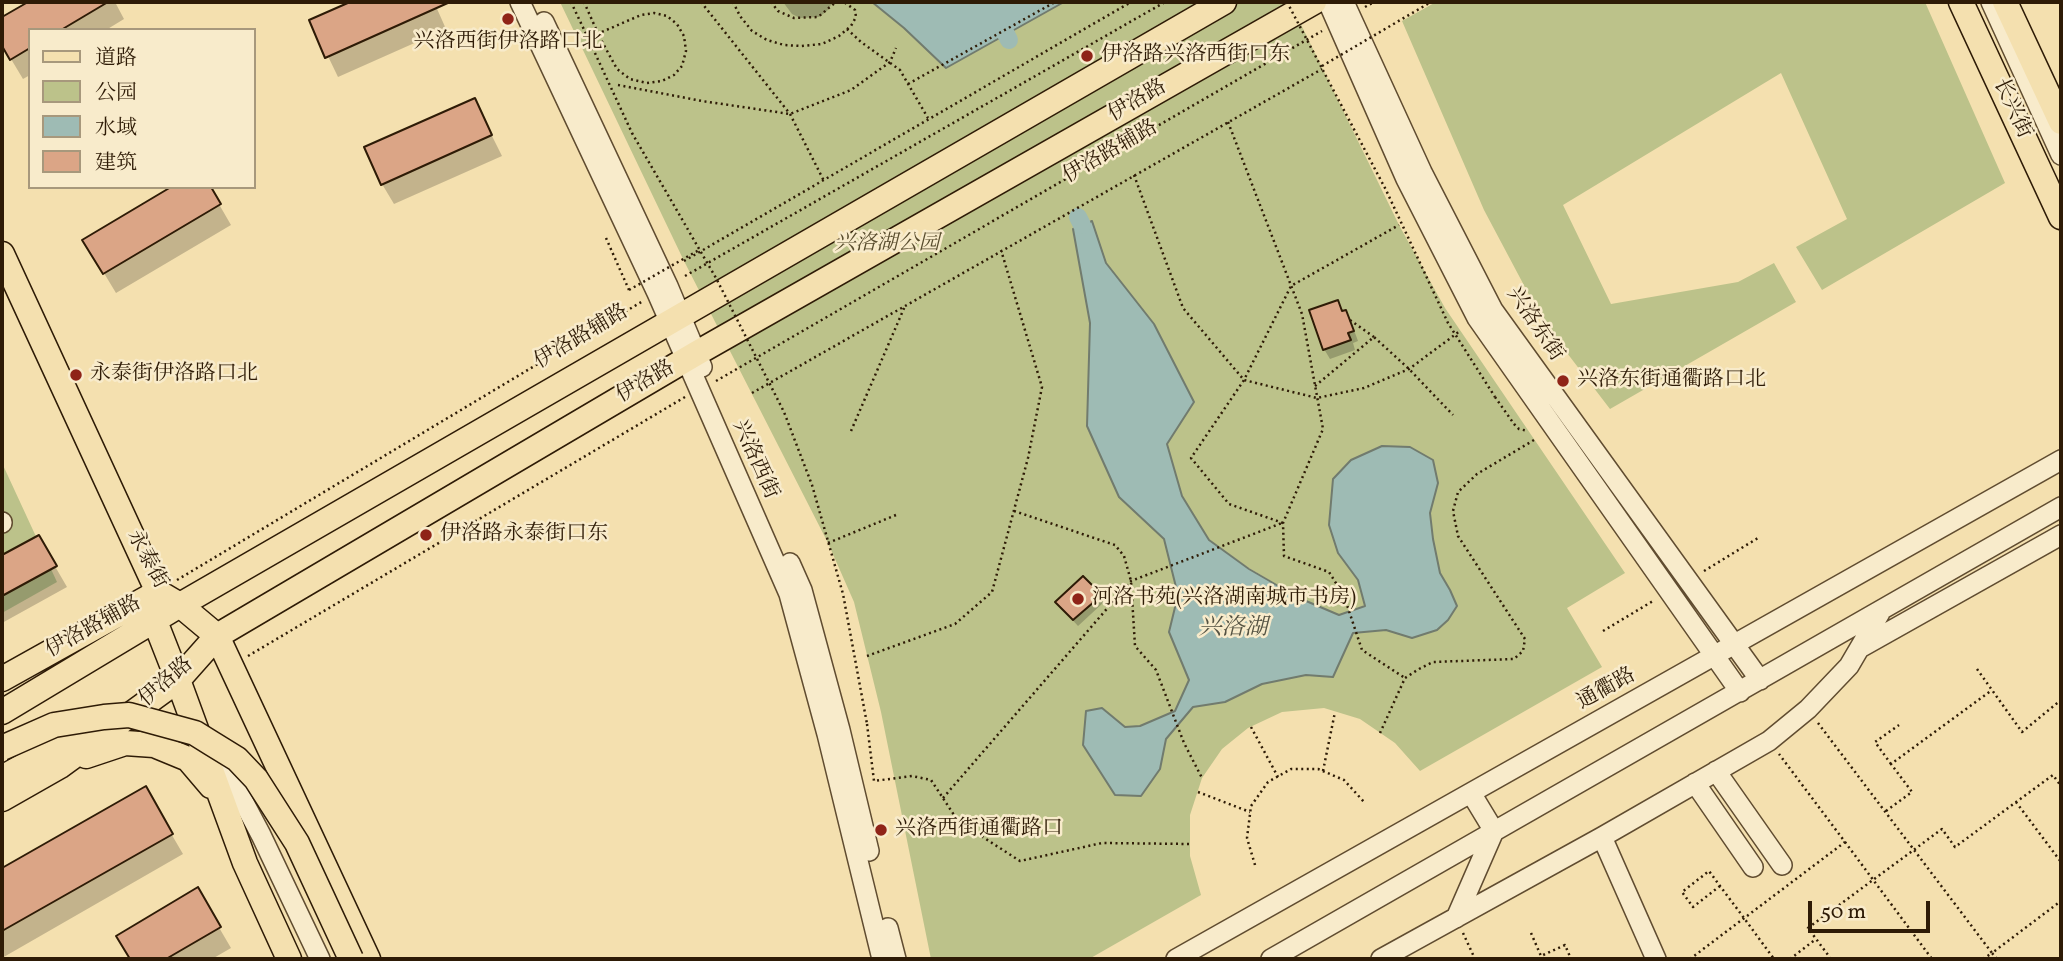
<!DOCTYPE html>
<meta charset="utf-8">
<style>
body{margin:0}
#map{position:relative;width:2063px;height:961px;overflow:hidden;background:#f4e0af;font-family:Vollkorn,"Noto Serif SC",serif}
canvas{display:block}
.frame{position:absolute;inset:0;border:4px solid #2e1b06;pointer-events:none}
.legend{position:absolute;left:28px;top:28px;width:228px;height:161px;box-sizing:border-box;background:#f8ebcb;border:2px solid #a7987c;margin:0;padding:9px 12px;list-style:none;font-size:21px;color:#2e1b06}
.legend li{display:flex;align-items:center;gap:14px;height:35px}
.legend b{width:35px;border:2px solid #a7987c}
.scale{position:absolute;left:1808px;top:901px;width:122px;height:32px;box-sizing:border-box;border:4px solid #2e1b06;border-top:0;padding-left:9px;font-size:21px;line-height:24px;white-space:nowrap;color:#2e1b06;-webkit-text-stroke:5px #f8ebcb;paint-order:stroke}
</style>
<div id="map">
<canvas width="2063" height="961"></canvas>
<div class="frame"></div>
<ul class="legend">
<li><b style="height:9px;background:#f4e0af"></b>道路</li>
<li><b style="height:19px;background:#bcc28a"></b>公园</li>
<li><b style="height:19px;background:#9ebbb4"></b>水域</li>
<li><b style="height:19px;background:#dba586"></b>建筑</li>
</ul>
<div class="scale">50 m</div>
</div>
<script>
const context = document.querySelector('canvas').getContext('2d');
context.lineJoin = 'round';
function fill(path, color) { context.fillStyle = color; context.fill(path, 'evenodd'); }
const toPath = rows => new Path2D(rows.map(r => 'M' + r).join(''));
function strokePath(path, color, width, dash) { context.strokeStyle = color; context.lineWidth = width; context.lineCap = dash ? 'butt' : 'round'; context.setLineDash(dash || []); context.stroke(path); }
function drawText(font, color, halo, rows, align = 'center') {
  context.font = font + ' Vollkorn,"Noto Serif SC",serif'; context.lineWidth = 5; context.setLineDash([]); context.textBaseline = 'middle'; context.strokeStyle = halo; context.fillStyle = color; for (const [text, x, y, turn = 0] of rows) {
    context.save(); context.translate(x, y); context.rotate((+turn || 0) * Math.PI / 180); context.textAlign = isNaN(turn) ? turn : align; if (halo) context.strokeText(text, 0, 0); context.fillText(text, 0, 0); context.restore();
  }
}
fill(toPath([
 [560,2,872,2,904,28,946,68,1064,2,1290,2,1399,225,1445,308,1625,573,1567,608,1602,667,1420,771,1395,743,1360,719,1324,708,1282,712,1248,728,1222,749,1202,778,1190,815,1190,856,1201,895,1089,959,931,959,881,712,854,602,828,543,684,261],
 [1092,222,1105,263,1154,324,1194,402,1167,443,1182,496,1209,540,1249,568,1299,598,1339,615,1365,605,1358,580,1338,553,1438,483,1430,513,1433,539,1440,573,1450,590,1412,638,1386,630,1353,633,1332,676,1306,675,1262,684,1225,702,1193,707,1166,739,1160,769,1115,794,1083,745,1086,711,1102,708,1125,727,1140,726,1175,711,1189,680,1169,632,1178,595,1164,539,1119,497,1087,426,1090,323,1073,229],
 [1436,2,1925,2,2005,183,1822,290,1796,247,1847,219,1781,73,1563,205,1611,304,1738,282,1774,263,1796,302,1610,409,1544,323,1484,210,1402,21],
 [2,463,57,582,2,613]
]), '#bcc28a');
const water = toPath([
 [872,2,1064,2,946,68,904,28,872,2],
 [1092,221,1106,263,1154,324,1194,402,1167,444,1182,496,1209,540,1249,569,1299,598,1339,615,1365,606,1358,580,1338,553,1329,525,1333,479,1351,460,1382,446,1410,447,1433,460,1438,483,1430,513,1433,539,1440,573,1450,590,1457,606,1448,620,1437,630,1412,638,1386,630,1353,633,1333,677,1306,675,1262,684,1225,702,1193,707,1166,739,1160,769,1141,796,1115,795,1083,745,1086,711,1102,708,1125,727,1140,726,1175,711,1189,680,1169,632,1178,595,1164,539,1119,497,1087,426,1090,323,1073,229,1092,221]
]);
fill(water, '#9ebbb4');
strokePath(water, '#717b6e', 2);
fill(toPath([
 [31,2,115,2,124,19,106,30,30,30,30,75,23,79,2,44,2,19],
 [354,2,434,2,446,29,338,77,311,21],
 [783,2,833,2,827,11,819,17,800,18,792,14],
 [474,100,502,156,394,204,382,184],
 [209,187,231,225,116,293,84,240],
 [1337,302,1351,322,1358,341,1353,343,1355,350,1330,359,1324,349],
 [38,537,67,587,2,623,2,557],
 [1101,596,1104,602,1078,626,1057,603],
 [145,789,183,854,2,958,2,870],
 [197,890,231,948,212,959,131,959,118,936]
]), '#0003');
strokePath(toPath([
 [1006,34,1009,40],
 [1078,217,1082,225]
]), '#9ebbb4', 18);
const building = toPath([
 [28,2,108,2,61,30,30,30,30,48,10,60,2,46,2,17,28,2],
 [350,2,450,2,325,58,309,20,350,2],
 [475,98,492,135,381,185,364,147,475,98],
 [171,187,211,187,221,204,103,274,82,240,171,187],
 [1338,300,1342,311,1346,310,1354,331,1348,333,1351,340,1323,350,1309,310,1338,300],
 [39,535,57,566,2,596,2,555,39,535],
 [1083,576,1102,595,1073,620,1055,602,1083,576],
 [146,786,173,834,2,931,2,868,146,786],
 [198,887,221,927,166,959,130,959,116,936,198,887]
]);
fill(building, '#dba586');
strokePath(building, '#2e1b06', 2);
const minor = toPath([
 [520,2,657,293,789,594,827,734,882,959],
 [1328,2,1406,179,1477,318,1740,692],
 [1344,2,1422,172,1493,310,1760,680],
 [1991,2,2061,155],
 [544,22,668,286,702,367],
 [2,523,2,522],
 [790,563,802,590,840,730,869,851],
 [1860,648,2061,535],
 [213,744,261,835,320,959],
 [1716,771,1782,865],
 [1695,783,1753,867],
 [1471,793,1494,831],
 [1602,837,1656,959],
 [1456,918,1494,831],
 [888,928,896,959],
 [1176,959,2061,460],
 [1271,959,2061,507],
 [1381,959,1602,837,1769,741,1808,709,1849,666,1880,613]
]);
const major = toPath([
 [1961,2,2061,217],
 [2005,2,2061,122],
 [2,254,158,592,180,605,217,636,368,959],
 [149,606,178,680,245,863,289,959],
 [2,679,158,592],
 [2,712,180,605,1224,2],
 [86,756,125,743,154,745,188,759,211,786],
 [2,778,89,729],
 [2,799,60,766,178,680,217,636,697,353,1314,2]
]);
strokePath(minor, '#604c30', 22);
strokePath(major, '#2e1b06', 27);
strokePath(toPath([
 [584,2,600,38],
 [701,2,790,114,824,181],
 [733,2,740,16,752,31,767,40,784,45,801,46,822,44,839,36,851,26,856,17,855,10,844,2],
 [771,2,778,11,794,18,818,17,836,2],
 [1365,7,1374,2],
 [847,29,861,42,900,70,928,118],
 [908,84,1055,2],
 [618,85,702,101,790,114,851,90,890,62,896,48],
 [1228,122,1302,314,1323,429,1283,523,1284,556,1329,572,1344,596,1362,650,1405,678],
 [1134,175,1183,308,1244,380,1317,398,1364,388,1409,369,1460,331],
 [606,238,629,290],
 [684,261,1131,2],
 [685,276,1165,2],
 [1350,320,1374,337],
 [716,381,1322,31],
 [1315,386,1374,337,1409,369,1453,415],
 [752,393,1322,69],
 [1495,397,1514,424,1519,429,1528,431],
 [851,431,905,306],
 [1014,511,1115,545,1124,556,1131,581,1135,646,1156,670,1184,743,1202,778],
 [1283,523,1229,504,1191,458,1244,380,1291,286,1399,225],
 [828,543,896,515],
 [1704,571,1758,538],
 [177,580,643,301],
 [1603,631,1653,601],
 [248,656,685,397],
 [867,656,955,624,992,592,1028,458,1042,387,1001,250],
 [1977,669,2022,732,2061,700],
 [1818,723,1992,953,2061,901],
 [867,724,874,781,912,776,931,780,958,821,1020,861,1102,843,1190,844],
 [1251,727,1278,777],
 [1380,733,1405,678,1419,669,1433,662,1514,659,1523,651,1525,639,1458,536,1453,511,1458,492,1477,474,1534,440],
 [1891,764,1875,742,1899,725],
 [1323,771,1335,712],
 [1198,792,1250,812],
 [943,798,1131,581,1282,523],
 [2016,802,2061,862],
 [1886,811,1912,792,1891,764,1992,690],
 [1845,842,1932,959],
 [1255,865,1247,838,1251,806,1268,782,1291,769,1318,769,1344,780,1365,803],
 [1720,886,1693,907,1682,892,1709,871,1720,886,1744,918,1774,959],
 [1463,933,1475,959],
 [1531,933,1541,956,1565,945,1571,959],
 [1690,959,1845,842,1779,754],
 [1790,959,1816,939],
 [1831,959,1808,928,1942,829,1955,847,2053,775,2061,786],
 [1983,959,1992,953,1997,959]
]), '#2e1b06', 2.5, [2, 3.5]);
strokePath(minor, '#f8ebcb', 19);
strokePath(major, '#f4e0af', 24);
const majorBridge = toPath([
 [2,748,54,725,104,717,129,715,195,733,211,743,237,759,256,779,297,843,351,959]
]);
strokePath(majorBridge, '#2e1b06', 27, []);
strokePath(toPath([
 [571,2,588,38,641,15,654,13,667,16,677,24,684,36,686,51,682,66,674,75,662,81,647,83,630,79,617,69,600,38],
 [1287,2,1386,190,1448,323,1495,397],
 [588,38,632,133,716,278,784,412,812,485,843,594,867,724],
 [1322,66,1431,2],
 [629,290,699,250]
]), '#2e1b06', 2.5, [2, 3.5]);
strokePath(majorBridge, '#f4e0af', 24);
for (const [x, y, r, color] of [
 [508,19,7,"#8f2418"],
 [1087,56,7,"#8f2418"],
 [76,375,7,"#8f2418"],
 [1563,381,7,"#8f2418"],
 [426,535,7,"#8f2418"],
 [1078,599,7,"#8f2418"],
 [881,830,7,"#8f2418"]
]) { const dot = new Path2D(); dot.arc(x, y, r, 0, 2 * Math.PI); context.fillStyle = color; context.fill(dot); strokePath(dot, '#f8ebcb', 2.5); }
drawText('21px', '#2e1b06', '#f8ebcb', [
 ["兴洛西街伊洛路口北",508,43,"center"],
 ["伊洛路兴洛西街口东",1101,56],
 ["永泰街伊洛路口北",90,375],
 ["兴洛东街通衢路口北",1577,381],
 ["伊洛路永泰街口东",440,535],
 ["河洛书苑(兴洛湖南城市书房)",1092,599],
 ["兴洛西街通衢路口",895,830]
], 'left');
drawText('21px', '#2e1b06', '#f8ebcb', [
 ["伊洛路",1138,102,-30],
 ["长兴街",2011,109,65],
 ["伊洛路辅路",1111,153,-30],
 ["兴洛东街",1534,325,56],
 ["伊洛路辅路",582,338,-31],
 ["伊洛路",646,383,-30],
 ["兴洛西街",754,460,66],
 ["永泰街",146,560,62],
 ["伊洛路辅路",94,628,-29],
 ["伊洛路",167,683,-41],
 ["通衢路",1607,690,-29]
]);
drawText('italic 21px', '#594d2e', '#f8ebcb', [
 ["兴洛湖公园",887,245]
]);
drawText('italic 23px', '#555343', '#f8ebcb', [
 ["兴洛湖",1233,630]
]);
</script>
